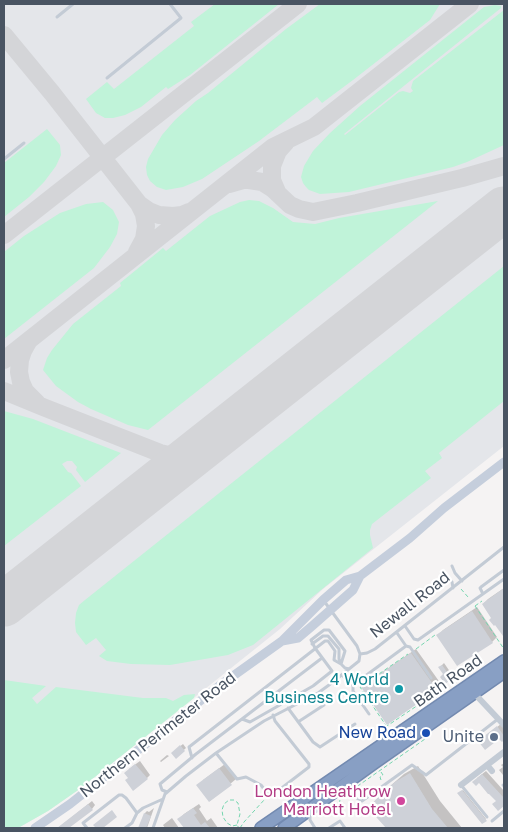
<!DOCTYPE html>
<style>
body{margin:0}
#map{position:relative;width:508px;height:832px;overflow:hidden;background:#f5f3f3;font-family:"Golos Text",sans-serif}
canvas{display:block}
.frame{position:absolute;inset:0;border:5px solid #495462;pointer-events:none}
</style>
<div id="map">
<canvas width="508" height="832"></canvas>
<div class="frame"></div>
</div>
<script>
const context = document.querySelector('canvas').getContext('2d');
context.lineJoin = 'round';
function fill(path, color) { context.fillStyle = color; context.fill(path, 'evenodd'); }
const toPath = rows => new Path2D(rows.map(r => 'M' + r).join(''));
function strokePath(path, color, width, dash) { context.strokeStyle = color; context.lineWidth = width; context.lineCap = dash ? 'butt' : 'round'; context.setLineDash(dash || []); context.stroke(path); }
function drawText(font, color, halo, rows, align = 'center') {
  context.font = font + ' "Golos Text",sans-serif'; context.lineWidth = 4.5; context.setLineDash([]); context.textBaseline = 'middle'; context.strokeStyle = halo; context.fillStyle = color; for (const [text, x, y, turn = 0] of rows) {
    context.save(); context.translate(x, y); context.rotate((+turn || 0) * Math.PI / 180); context.textAlign = isNaN(turn) ? turn : align; if (halo) context.strokeText(text, 0, 0); context.fillText(text, 0, 0); context.restore();
  }
}
fill(toPath([
 [4,4,504,4,504,446,323,589,280,629,81,788,48,811,18,828,4,828]
]), '#e4e6ea');
fill(toPath([
 [215,4,279,4,190,75,168,89,166,87,141,107,125,115,113,118,105,118,96,113,86,99,107,82,114,89,194,26,191,22],
 [320,4,440,4,430,20,353,80,322,103,317,97,259,141,202,179,183,187,166,190,157,187,150,181,147,175,146,167,148,159,162,135,175,120,196,101,208,93,286,29],
 [495,5,501,6,501,8,344,134,345,135,399,92,403,91,410,93,413,91,411,88,413,81,504,10,504,145,467,162,453,167,349,192,320,194,309,190,306,187,303,183,301,177,304,166,313,151,330,133,360,106,484,7],
 [47,129,60,145,61,155,56,166,44,182,29,197,4,217,4,163],
 [249,200,259,201,273,208,293,222,315,224,339,218,438,201,148,430,128,425,91,409,78,402,56,386,43,370,47,358,52,350,73,324,121,286,120,283,163,248,166,251,210,216,240,202],
 [103,202,113,210,119,222,117,234,110,247,94,268,4,339,4,252,24,236,60,213,86,204],
 [504,266,504,401,439,453,442,458,425,471,431,478,372,524,370,530,370,535,373,548,253,645,228,655,170,665,131,664,107,661,99,656,106,650,96,638,86,645,76,632,75,623,76,613,79,605,85,600],
 [4,411,33,419,121,453,85,482,76,470,77,467,72,461,67,461,62,464,68,472,71,473,81,486,4,546],
 [4,680,46,686,32,698,37,704,56,687,143,698,166,698,173,701,184,695,195,694,194,698,81,788,48,811,18,828,4,828]
]), '#c0f3d9');
fill(toPath([
 [504,588,504,633,503,634,483,604,488,599],
 [477,607,497,637,492,642,438,635,443,630],
 [416,649,441,684,436,689,368,682],
 [444,663,453,676,451,678,440,667],
 [501,724,504,728,504,738,502,740,499,737,483,738],
 [183,744,186,748,176,757,172,753],
 [167,755,169,756,161,762,160,761],
 [140,761,150,775,147,778,130,778,129,769],
 [504,763,504,774,503,775,499,770,503,767,501,765],
 [225,764,236,779,210,801,203,780],
 [418,766,440,801,462,828,388,828,369,808,389,787,404,774],
 [486,771,504,791,504,805,499,809,497,801,477,778],
 [463,790,486,819,482,823,459,793],
 [92,801,95,805,92,809,67,828,58,828],
 [199,804,201,807,199,809,207,821,211,818,218,828,185,828,179,819,184,814],
 [154,808,147,828,139,828,145,813,147,811,149,812],
 [172,818,179,828,165,828,163,825]
]), '#0003');
strokePath(toPath([
 [4,35,52,93,139,204,149,211,159,215,173,216,182,215,189,212],
 [229,184,243,180,249,180,262,182,273,189,290,205,299,209,313,212,357,203,462,178,504,166],
 [278,194,272,180,272,166,278,151,286,142],
 [4,235,298,4],
 [137,252,144,239,146,226,144,214,139,204],
 [28,342,23,351,20,360,19,372,21,382,25,391,37,403],
 [4,360,273,147,314,127,470,4],
 [4,391,43,407,160,453,169,455,179,456,200,449]
]), '#d4d5d8', 18);
strokePath(toPath([
 [4,604,504,209]
]), '#d4d5d8', 45);
fill(toPath([
 [504,588,504,635,503,636,495,625,494,626,489,620,491,618,482,604],
 [472,611,493,643,457,666,436,635],
 [411,653,437,690,387,725,361,687],
 [442,665,452,679,445,684,440,677,443,674,438,667],
 [497,726,504,736,504,740,502,742,499,739,485,750,478,741],
 [180,745,185,751,176,759,171,753],
 [135,764,148,779,133,791,125,780,128,778,124,773],
 [219,768,232,785,209,802,196,785],
 [410,773,432,809,448,828,386,828,368,808,380,795,395,782],
 [482,774,504,798,504,806,498,811,492,804,496,801,489,794,488,794,479,783,476,786,472,782],
 [462,790,487,821,482,824,457,793],
 [88,804,93,810,69,828,57,828],
 [193,808,197,813,194,815,201,825,205,822,210,828,184,828,177,819],
 [112,810,117,817,103,828,96,828,93,825],
 [144,813,151,816,146,828,138,828]
]), '#ced1d8');
const highway = toPath([
 [261,828,504,661],
 [284,828,374,763,504,672]
]);
strokePath(highway, '#738ab0', 14);
strokePath(toPath([
 [461,589,468,597],
 [475,606,504,649],
 [475,606,482,601],
 [416,649,435,635],
 [387,727,360,687,408,654],
 [387,732,384,728,436,693,437,695],
 [381,772,383,775,380,777,381,780],
 [352,790,425,739],
 [338,817,340,799],
 [237,825,232,826,227,823,223,817,222,810,224,804,229,800,234,800,238,803,240,814,237,825,239,828],
 [240,828,244,822,265,799]
]), '#75d5ae', 1, [4, 2.5]);
strokePath(toPath([
 [57,17,73,4],
 [107,78,181,18,170,4],
 [4,159,24,143],
 [452,566,455,573,462,581],
 [442,573,447,576,452,582,453,588],
 [483,594,480,588,481,587,504,570],
 [324,601,357,646,360,654],
 [405,626,414,639,418,640,504,579],
 [312,644,323,636,328,636,339,649,339,659,341,664],
 [406,646,410,647,431,678],
 [342,675,347,680,353,685,406,646,397,633],
 [353,685,353,691,369,714],
 [288,708,313,742,320,747,355,724],
 [242,719,250,722,313,686,332,671,315,648,311,640,324,630,329,630,345,651,341,664,345,668,349,669],
 [298,722,324,705],
 [216,753,237,779,246,777,261,785,270,797,309,767,309,764,275,721,273,715],
 [192,758,189,747,325,641,328,641,335,651,334,660,341,664],
 [461,785,487,817],
 [503,785,504,786],
 [167,792,162,790,160,784,196,754,322,658],
 [348,793,362,801,412,765,426,775,498,719],
 [310,814,310,820,315,828],
 [492,821,504,811],
 [87,828,83,823,119,795,122,795,126,798,137,813],
 [125,828,132,823,137,813,143,808,163,799],
 [153,828,165,794,186,776,216,753,264,721,318,693,329,685,359,661,360,654,367,653,375,649,504,547],
 [329,828,340,821,345,828]
]), '#c3cbd5', 3);
strokePath(toPath([
 [474,693,504,725],
 [487,765,492,771],
 [461,785,504,752]
]), '#c3cbd5', 6);
strokePath(toPath([
 [282,641,298,638,311,627,353,590,360,576],
 [35,828,70,804,219,686,282,641,323,600,346,580,360,576,410,538,444,508,504,462]
]), '#c5cedc', 9);
strokePath(highway, '#889fc4', 11);
for (const [x, y, r, color] of [
 [399,689,5,"#0f9aa8"],
 [426,733,5,"#1a4fb4"],
 [494,737,5,"#5c6f8a"],
 [401,801,5,"#d1479c"]
]) { const dot = new Path2D(); dot.arc(x, y, r, 0, 2 * Math.PI); context.fillStyle = color; context.fill(dot); strokePath(dot, '#fff', 2); }
drawText('16px', '#495462', '#fff', [
 ["Newall Road",410,605,-38],
 ["Bath Road",448,681,-35],
 ["Northern Perimeter Road",158,735,-38]
]);
drawText('16px', '#0d838f', '#fff', [
 ["4 World",389,680],
 ["Business Centre",389,698]
], 'right');
drawText('16px', '#164399', '#fff', [
 ["New Road",416,733]
], 'right');
drawText('16px', '#4e5e75', '#fff', [
 ["Unite",484,737]
], 'right');
drawText('16px', '#b23c85', '#fff', [
 ["London Heathrow",391,792],
 ["Marriott Hotel",391,810]
], 'right');
</script>
